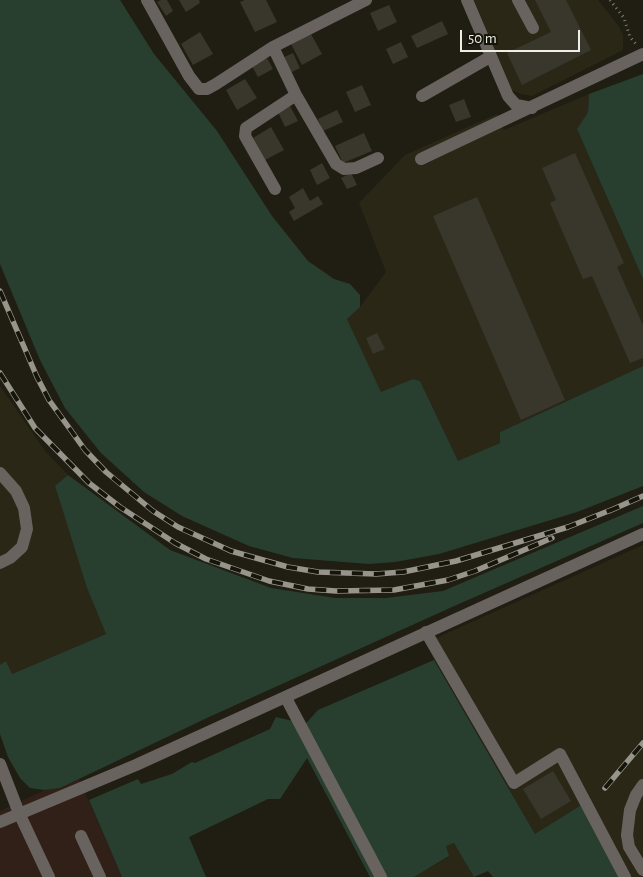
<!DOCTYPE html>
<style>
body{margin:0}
#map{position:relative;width:643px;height:877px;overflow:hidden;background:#201e13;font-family:"Alegreya Sans",sans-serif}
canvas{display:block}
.scale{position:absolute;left:460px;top:30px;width:120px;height:22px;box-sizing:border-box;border:2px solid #eeede6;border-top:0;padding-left:6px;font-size:15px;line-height:18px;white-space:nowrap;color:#eeede6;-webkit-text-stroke:4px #16150a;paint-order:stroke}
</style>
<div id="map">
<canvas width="643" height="877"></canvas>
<div class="scale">50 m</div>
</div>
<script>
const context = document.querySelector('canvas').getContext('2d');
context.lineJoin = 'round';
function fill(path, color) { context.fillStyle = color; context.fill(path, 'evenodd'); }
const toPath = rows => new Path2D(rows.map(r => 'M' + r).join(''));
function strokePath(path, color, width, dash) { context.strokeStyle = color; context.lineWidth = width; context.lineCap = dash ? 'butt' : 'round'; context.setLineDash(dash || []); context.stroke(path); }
fill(toPath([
 [79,779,122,877,0,877,0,811,45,790,60,788]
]), '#312018');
fill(toPath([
 [474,0,598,0,618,25,623,35,623,50,532,96,521,94,512,90],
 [589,94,588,112,577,129,643,279,643,366,500,432,500,443,458,462,420,381,413,379,381,393,347,319,360,307,386,272,359,203,405,155,497,114,504,130],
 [0,386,46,452,68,475,55,486,87,588,106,634,12,674,6,661,0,665],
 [643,545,643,877,621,877,535,834,425,643],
 [455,843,474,877,414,877,449,857,445,845]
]), '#2a2716');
fill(toPath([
 [0,0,120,0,154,54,217,131,272,216,308,261,334,279,350,284,360,295,360,307,347,319,381,392,413,379,420,381,458,461,500,443,500,432,643,366,643,486,577,512,439,554,395,562,369,564,293,558,249,546,182,516,144,492,101,453,65,408,40,360,0,264],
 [643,74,643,279,577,129,588,112,589,94],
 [68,475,170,550,271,588,335,598,386,598,443,591,643,506,643,523,452,607,209,717,60,788,45,790,30,788,20,778,8,757,0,734,0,665,6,661,12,674,106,634,87,588,55,486],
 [434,660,535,834,583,804,621,877,493,877,488,871,474,877,454,843,446,846,449,856,414,877,370,877,307,758,280,799,268,799,189,837,206,877,122,877,89,800,138,779,141,784,172,774,192,762,195,763,270,729,276,717,293,721,300,730,318,710]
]), '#283f30');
fill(toPath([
 [161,0,167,0,173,11,166,16,157,2],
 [179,0,199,0,200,3,186,12],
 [245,0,266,0,277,22,255,32,240,2],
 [535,0,566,0,591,50,522,85,507,53,551,32],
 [389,5,397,22,378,31,370,13],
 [442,21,448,34,417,48,411,36],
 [200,32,213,54,193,65,181,44],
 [311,34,322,54,302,65,291,44],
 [401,42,408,57,393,64,386,49],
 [293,53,300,68,290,73,282,58],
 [267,58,273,69,258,77,252,66],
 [245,79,257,98,237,110,226,90],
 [362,85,371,105,355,112,346,92],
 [464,99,471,117,456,122,449,105],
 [290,106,298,121,285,127,278,112],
 [337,110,343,122,323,131,318,119],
 [271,127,284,150,265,160,253,138],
 [364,133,372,151,343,163,335,146],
 [575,153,624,263,617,267,643,325,643,358,630,363,592,276,583,279,550,203,556,200,542,168],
 [322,163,330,178,317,185,310,170],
 [351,173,357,185,347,189,341,178],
 [303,188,310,201,318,196,323,204,294,221,289,212,295,208,289,197],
 [477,197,565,400,521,420,433,216],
 [377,333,385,349,373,354,366,338],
 [553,771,571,801,541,819,523,789]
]), '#39372b');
strokePath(toPath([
 [610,0,624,18,630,37,636,44]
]), '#828178', 3, [1, 4]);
strokePath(toPath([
 [147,0,189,76,199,89,207,89,216,84,273,47,366,0],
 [467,0,508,96,516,105,532,108],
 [518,0,533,28],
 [273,47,296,95,246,128,245,136,275,189],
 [296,95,336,164,344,169,356,168,378,158],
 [422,96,490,57],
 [421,159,643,54],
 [0,473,16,491,24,508,27,529,22,547,10,558,0,563],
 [426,632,514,783,560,754,625,877],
 [286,698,381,877],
 [0,764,19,813,49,877],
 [643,785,636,795,630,810,627,835,629,847,643,870],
 [0,822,136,765,643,534],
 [81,836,100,877]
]), '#696360', 12);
const rail = toPath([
 [0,291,37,377,49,400,85,450,106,472,153,511,178,527,231,551,288,567,318,572,376,574,403,572,456,561,568,527,616,508],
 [0,373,35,428,89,483,120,507,175,543,206,559,269,581,308,589,336,591,394,590,448,580,475,571,552,538],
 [609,511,643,496],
 [605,788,643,743]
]);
strokePath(rail, '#96948b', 5.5);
strokePath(rail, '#16150a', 4, [11]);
</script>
